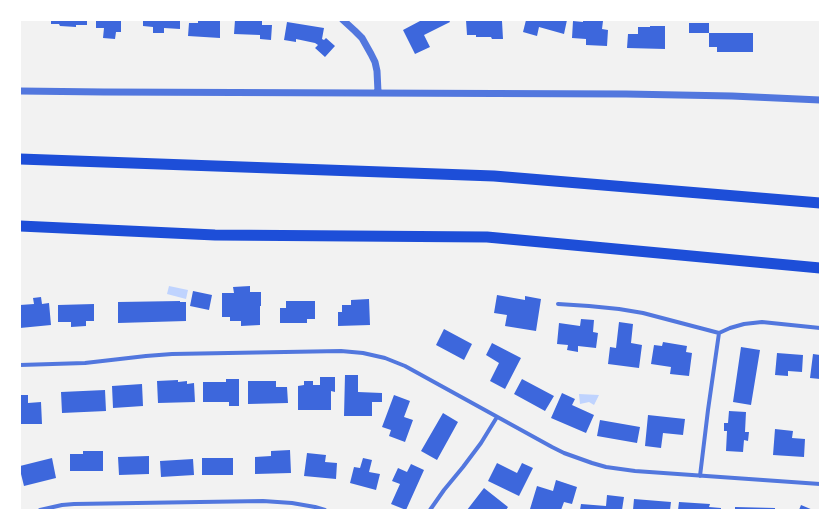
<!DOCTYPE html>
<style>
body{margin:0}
#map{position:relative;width:840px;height:530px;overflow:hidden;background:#f2f2f2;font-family:"Zilla Slab",serif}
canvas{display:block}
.frame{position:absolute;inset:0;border:21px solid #fff;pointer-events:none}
</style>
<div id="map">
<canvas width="840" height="530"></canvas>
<div class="frame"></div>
</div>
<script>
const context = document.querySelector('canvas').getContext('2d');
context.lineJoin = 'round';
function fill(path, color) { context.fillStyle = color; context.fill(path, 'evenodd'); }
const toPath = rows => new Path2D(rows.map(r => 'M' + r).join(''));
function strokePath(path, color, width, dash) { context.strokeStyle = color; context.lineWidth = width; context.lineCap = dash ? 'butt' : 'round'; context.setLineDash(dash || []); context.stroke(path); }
fill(toPath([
 [169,286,188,290,186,299,167,294],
 [579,394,599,395,594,405,589,402,580,404]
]), '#bfd3fe');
fill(toPath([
 [51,20,87,20,87,25,76,25,76,27,60,26,59,24,51,24],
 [96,20,121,20,121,32,116,32,115,39,103,38,104,28,96,28],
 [143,20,180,20,180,29,164,28,164,33,153,33,153,27,143,26],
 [198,20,220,20,220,38,188,36,189,23,198,23],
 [235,20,262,20,262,25,272,25,271,40,260,39,260,35,234,34],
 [419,20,449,20,450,22,424,35,430,47,415,54,403,30,420,21],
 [466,20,496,20,496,21,502,21,503,39,492,39,491,37,476,37,476,35,467,35],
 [526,20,567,20,564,34,539,27,537,36,523,32],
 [583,20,603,21,602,29,608,30,607,46,586,45,586,39,572,38,573,21,583,22],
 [287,22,324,28,322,39,324,40,326,38,335,46,325,57,315,48,318,45,315,43,296,39,296,42,284,40],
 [689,23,709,23,709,33,753,33,753,52,717,52,717,47,709,47,709,33,689,33],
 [650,26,665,26,665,49,627,48,628,34,638,34,638,27,650,27],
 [250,286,250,292,261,292,261,306,260,306,260,325,241,326,241,321,230,321,230,317,222,317,222,293,234,293,233,287],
 [193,291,212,295,209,310,190,306],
 [497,295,525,300,525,296,541,299,536,331,505,326,507,315,494,313],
 [41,297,42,304,49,303,51,325,20,328,20,305,34,304,33,298],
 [369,299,370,325,338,326,338,312,342,312,342,305,351,305,351,300],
 [180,301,180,302,186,302,186,321,118,323,118,302],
 [286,301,315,301,315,319,307,319,307,323,280,323,280,308,286,308],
 [94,304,94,321,86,321,86,326,71,327,71,322,58,322,58,305],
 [581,319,594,320,593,332,598,333,596,348,578,346,578,352,567,350,568,345,557,344,559,323,580,326],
 [619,322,633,324,631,343,642,345,639,368,608,364,610,347,616,348],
 [444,329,472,344,464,360,436,345],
 [663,342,687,346,686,352,692,353,689,376,670,374,671,367,651,364,654,345,662,346],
 [492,343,521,358,505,389,490,381,499,363,486,355],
 [741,347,760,350,751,405,733,402],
 [777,353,803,355,802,372,788,371,788,376,775,375],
 [813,354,820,355,820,379,810,378],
 [345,375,358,375,358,392,382,393,382,402,372,402,372,416,344,416],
 [320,377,335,377,335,392,331,391,331,410,298,410,298,386,304,385,304,381,313,381,313,385,320,385],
 [226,379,239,379,239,406,229,406,229,402,203,402,203,382,226,382],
 [522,379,554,396,545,411,514,394],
 [178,380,178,382,187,381,187,384,194,383,195,402,158,403,157,381],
 [248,381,276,381,276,387,287,387,288,403,248,404],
 [142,384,143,406,113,408,112,386],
 [105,390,106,411,62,413,61,392],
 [562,393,575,399,572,405,594,415,586,433,551,418],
 [20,395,28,395,28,403,41,402,42,424,20,424],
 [394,395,410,401,404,417,413,420,405,442,389,436,391,430,382,427],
 [729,411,746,412,745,432,749,432,748,441,744,440,743,452,726,451,727,431,724,431,724,423,728,423],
 [443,413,458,422,437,460,421,451],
 [648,415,685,419,683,435,663,433,661,448,645,446],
 [600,420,640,427,637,443,597,436],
 [775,429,793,431,792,438,805,439,804,457,773,455],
 [290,450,291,473,255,474,255,457,271,456,271,451],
 [83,451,103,451,103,471,70,471,70,454,83,454],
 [307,453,326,455,325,462,337,463,336,479,304,476],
 [149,456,149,474,119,475,118,457],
 [52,458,56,478,24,486,20,470,20,466],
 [202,458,233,458,233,475,202,475],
 [363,458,372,460,369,472,380,474,376,490,350,483,354,467,360,468],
 [193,459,194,475,161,477,160,461],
 [497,463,517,473,522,463,533,468,519,496,488,481],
 [411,464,424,470,406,510,391,504,400,484,392,481,398,468,407,472],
 [556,480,577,487,572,504,564,502,561,510,533,510,530,509,537,486,553,491],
 [484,488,508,507,506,510,467,510],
 [607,495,624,497,622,510,580,510,581,504,606,506],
 [634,499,671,502,670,510,633,510],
 [679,502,710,504,709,507,721,508,721,510,678,510],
 [801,505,813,510,799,510],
 [735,507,775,508,775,510,735,510]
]), '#3d67dc');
strokePath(toPath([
 [558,304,589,306,619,309,643,313,719,333],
 [719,333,730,328,744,324,762,322,820,328],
 [20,365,85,363,146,356,172,354,341,351,363,353,385,358,405,366,552,447,564,453,592,463,606,467,635,471,820,484],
 [700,476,708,410,719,333],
 [40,510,62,505,74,504,263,501,292,503,315,507,325,510],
 [430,510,444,490,463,467,481,443,497,417]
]), '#5277de', 4);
strokePath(toPath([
 [343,20,355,31,362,38,371,54,375,62,377,71,378,92],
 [20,91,104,92,626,94,732,96,820,100]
]), '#5277de', 7);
strokePath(toPath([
 [20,159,494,176,820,203],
 [20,226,215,235,487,237,820,268]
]), '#1d4ed8', 11);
</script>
